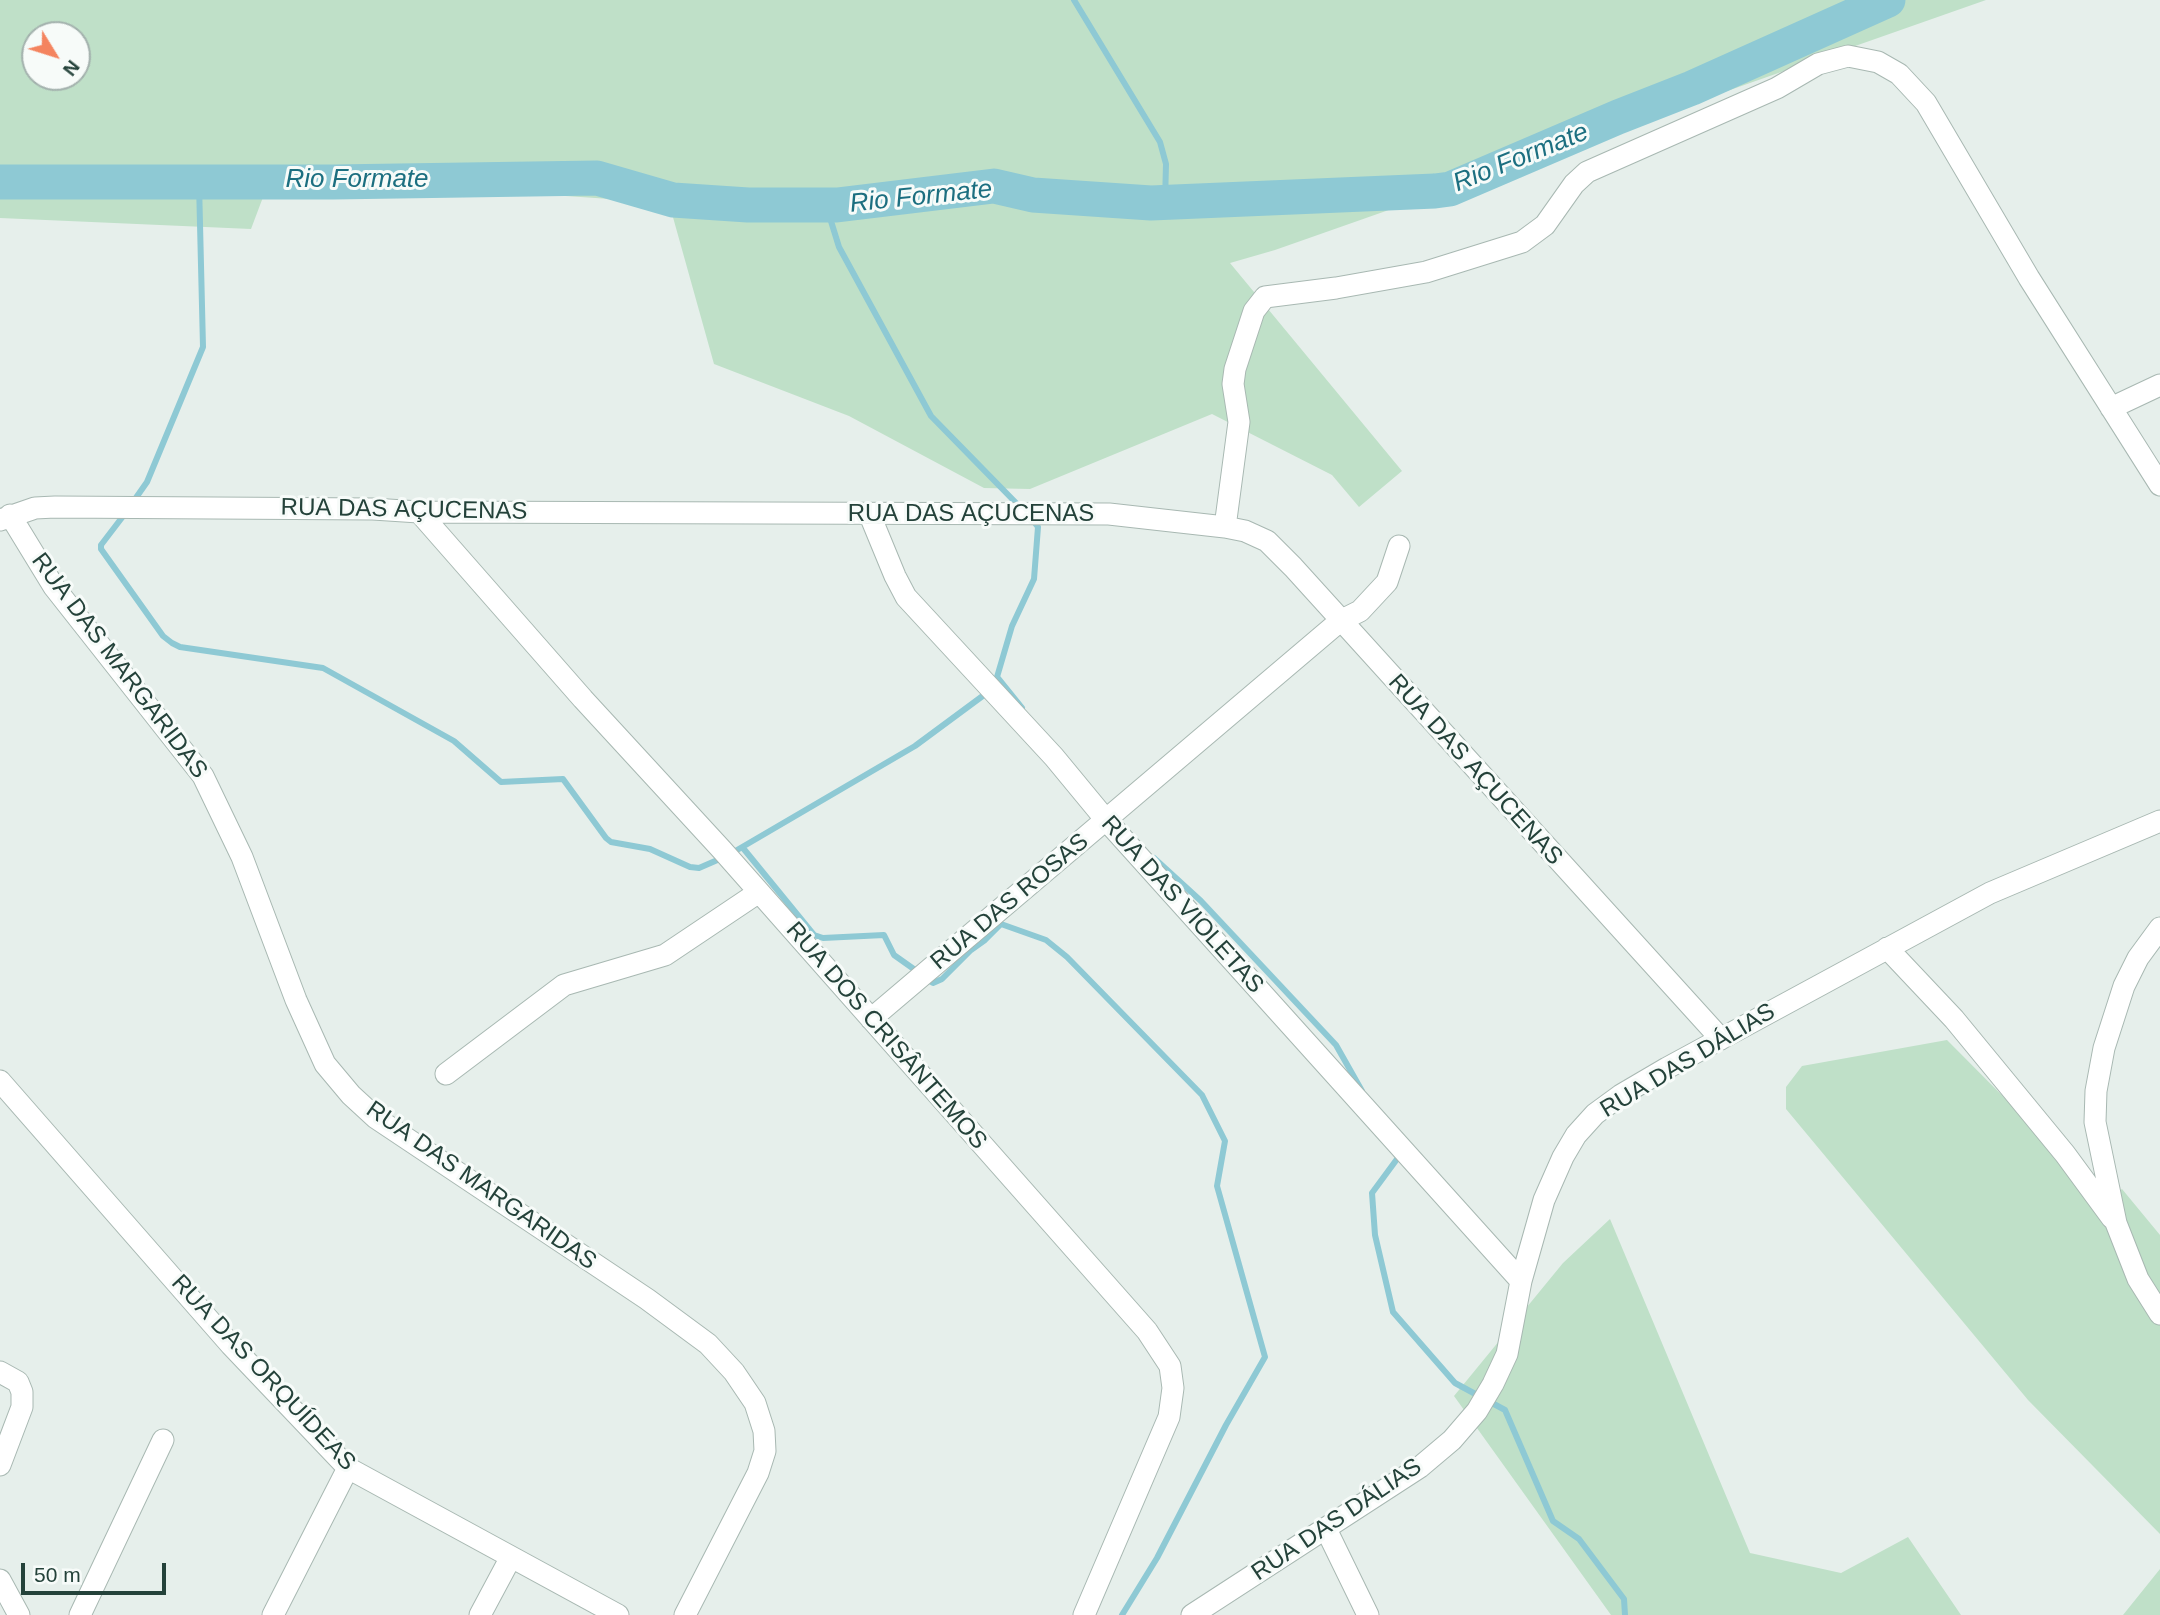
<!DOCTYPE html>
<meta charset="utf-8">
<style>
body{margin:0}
#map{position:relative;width:2160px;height:1615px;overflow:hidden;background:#e6efeb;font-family:Arial,sans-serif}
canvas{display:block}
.north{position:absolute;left:21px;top:21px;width:70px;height:70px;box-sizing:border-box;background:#f7fbf9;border:2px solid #a3b1ad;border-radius:50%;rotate:128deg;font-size:19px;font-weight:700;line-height:28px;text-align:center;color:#24423a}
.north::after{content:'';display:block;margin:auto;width:24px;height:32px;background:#f4845f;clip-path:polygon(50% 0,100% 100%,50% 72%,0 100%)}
.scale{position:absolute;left:21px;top:1563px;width:145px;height:32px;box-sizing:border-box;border:4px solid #24423a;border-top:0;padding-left:9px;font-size:21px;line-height:24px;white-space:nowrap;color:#24423a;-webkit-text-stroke:5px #f7fbf9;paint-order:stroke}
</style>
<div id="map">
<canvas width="2160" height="1615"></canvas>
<div class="north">N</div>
<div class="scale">50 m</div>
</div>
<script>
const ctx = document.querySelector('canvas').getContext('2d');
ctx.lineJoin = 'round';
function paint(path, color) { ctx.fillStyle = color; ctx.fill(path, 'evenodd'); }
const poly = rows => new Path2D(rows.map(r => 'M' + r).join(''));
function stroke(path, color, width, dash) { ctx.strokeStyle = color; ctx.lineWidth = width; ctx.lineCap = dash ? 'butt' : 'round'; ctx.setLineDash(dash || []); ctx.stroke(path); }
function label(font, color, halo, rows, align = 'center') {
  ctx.font = font + ' Arial,sans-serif'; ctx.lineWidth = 6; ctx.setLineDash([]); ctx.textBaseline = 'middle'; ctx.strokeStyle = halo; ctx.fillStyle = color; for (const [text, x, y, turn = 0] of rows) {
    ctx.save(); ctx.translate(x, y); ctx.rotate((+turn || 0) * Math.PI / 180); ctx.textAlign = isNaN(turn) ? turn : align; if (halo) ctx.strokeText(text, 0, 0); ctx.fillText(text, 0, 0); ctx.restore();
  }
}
paint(poly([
 [0,0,1986,0,1275,250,1230,263,1402,471,1359,507,1332,475,1212,414,1030,489,984,488,849,416,714,364,669,203,271,176,251,229,0,218],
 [35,35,77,35,77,77,35,77],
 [1947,1040,2107,1201,2122,1189,2160,1235,2160,1534,2028,1400,1786,1109,1786,1087,1802,1066],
 [1610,1219,1750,1553,1841,1573,1908,1537,1961,1615,1611,1615,1454,1396,1563,1263],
 [2160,1569,2160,1615,2123,1615]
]), '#bfe0c8');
stroke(poly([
 [1074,0,1160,142,1166,164,1165,202],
 [826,205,839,247,931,416,1021,508],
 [133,502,147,482,203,347,199,183],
 [127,511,101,545,101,549,163,636,172,643,180,647,323,668,454,741,501,782,563,779,606,838,611,842,650,849,690,867,699,868,722,858],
 [997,677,1022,708],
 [743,848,814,935,823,938,884,935,894,955,918,972],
 [732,853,915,746,984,695,997,677,1012,626,1034,579,1038,527,1031,518],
 [1154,858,1201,901,1336,1045,1362,1091],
 [926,979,933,983,942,979,971,950,985,940,1001,924,1046,940,1067,957,1202,1095,1225,1141,1217,1186,1265,1357,1226,1425,1157,1558,1122,1615],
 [1400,1155,1372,1193,1375,1235,1393,1312,1455,1383,1505,1410,1553,1521,1579,1539,1624,1599,1625,1615]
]), '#8ec9d4', 6);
stroke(poly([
 [0,182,333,182,597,178,673,200,748,205,837,205,994,186,1033,195,1151,203,1435,191,1450,189,1618,117,1692,88,1888,0]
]), '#8ec9d4', 35);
const minor = poly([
 [2111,408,2160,385],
 [419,512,583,699,722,850,1147,1331,1170,1366,1173,1388,1169,1417,1084,1615],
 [869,513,895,576,906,597,1054,757,1106,820,1521,1281],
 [10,515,54,587,203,776,242,857,296,1000,325,1064,351,1095,376,1118,647,1299,708,1344,734,1372,755,1403,764,1431,765,1451,758,1473,685,1615],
 [0,520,35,508,55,507,373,509,419,512,1109,514,1225,527,1245,531,1267,541,1293,567,1721,1039],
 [1225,527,1239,422,1233,384,1235,369,1254,311,1265,297,1336,288,1426,272,1522,242,1545,225,1574,184,1587,172,1777,88,1818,64,1848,56,1878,62,1899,74,1926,103,2029,278,2160,485],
 [2160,928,2138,958,2124,986,2104,1048,2096,1091,2095,1122,2116,1223,2138,1279,2160,1314],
 [1887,948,1954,1019,2065,1154,2112,1218],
 [871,1019,1340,621,1360,611,1387,582,1399,546],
 [446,1074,564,985,665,955,759,892],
 [0,1081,231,1345,348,1468,618,1615],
 [0,1372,18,1382,22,1392,22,1407,0,1465],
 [1326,1529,1368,1615],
 [0,1580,19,1615],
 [80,1615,163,1440],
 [273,1615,348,1468],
 [480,1615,511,1557],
 [1192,1615,1420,1467,1452,1440,1477,1411,1493,1384,1507,1354,1521,1281,1544,1200,1563,1157,1576,1135,1595,1114,1621,1095,1667,1068,1990,893,2160,821]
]);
stroke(minor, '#a8b8b2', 23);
stroke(minor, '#fff', 21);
label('24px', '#24423a', '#f7fbf9', [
 ["RUA DAS AÇUCENAS",404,510,1],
 ["RUA DAS AÇUCENAS",971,514],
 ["RUA DAS MARGARIDAS",119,666,53],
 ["RUA DAS AÇUCENAS",1475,770,48],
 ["RUA DAS ROSAS",1010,902,-40],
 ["RUA DAS VIOLETAS",1182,905,48],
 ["RUA DOS CRISÂNTEMOS",886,1036,49],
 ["RUA DAS DÁLIAS",1688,1061,-31],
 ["RUA DAS MARGARIDAS",481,1186,35],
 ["RUA DAS ORQUÍDEAS",263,1373,47],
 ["RUA DAS DÁLIAS",1337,1520,-34]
]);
label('italic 26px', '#1c6f80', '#f7fbf9', [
 ["Rio Formate",1521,158,-22],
 ["Rio Formate",357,180],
 ["Rio Formate",921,197,-6]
]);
</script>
